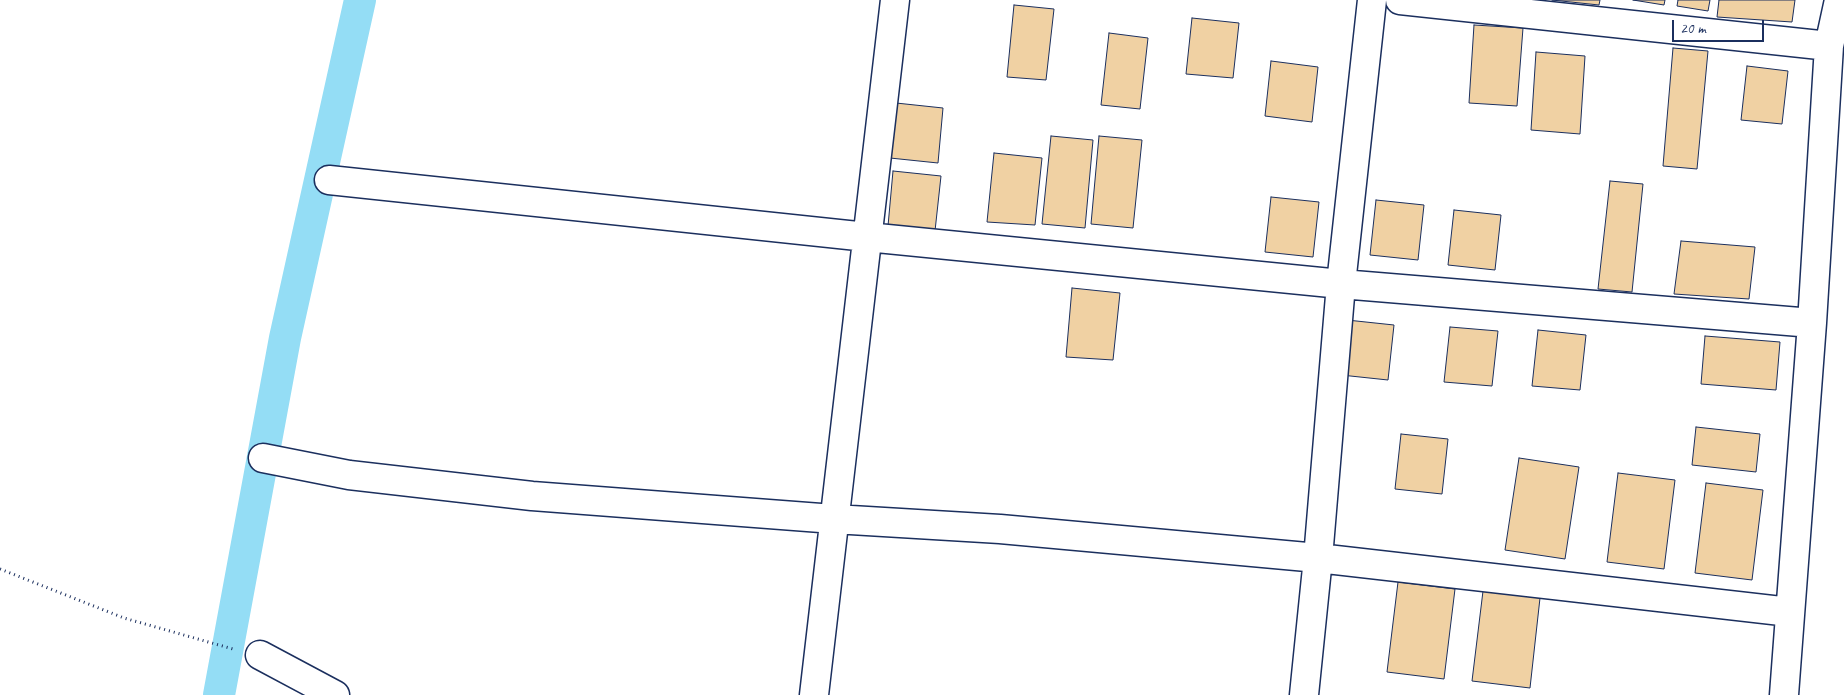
<!DOCTYPE html>
<style>
body{margin:0}
#map{position:relative;width:1844px;height:695px;overflow:hidden;background:#fff;font-family:Caveat,sans-serif}
canvas{display:block}
.scale{position:absolute;left:1672px;top:20px;width:92px;height:22px;box-sizing:border-box;border:2px solid #1b2f5e;border-top:0;padding-left:6px;font-size:15px;line-height:18px;white-space:nowrap;color:#1b2f5e;-webkit-text-stroke:4px #fff;paint-order:stroke}
</style>
<div id="map">
<canvas width="1844" height="695"></canvas>
<div class="scale">20 m</div>
</div>
<script>
const ctx = document.querySelector('canvas').getContext('2d');
ctx.lineJoin = 'round';
const poly = rows => new Path2D(rows.map(r => 'M' + r).join(''));
function stroke(path, color, width, dash) { ctx.strokeStyle = color; ctx.lineWidth = width; ctx.lineCap = dash ? 'butt' : 'round'; ctx.setLineDash(dash || []); ctx.stroke(path); }
function paint(path, color) { ctx.fillStyle = color; ctx.fill(path, 'evenodd'); }
stroke(poly([
 [219,695,285,338,360,0]
]), '#94ddf5', 32);
const building = poly([
 [1552,0,1600,0,1599,5,1552,0],
 [1633,0,1665,0,1664,5,1633,0],
 [1678,0,1710,0,1708,11,1677,6,1678,0],
 [1719,0,1795,0,1792,22,1717,17,1719,0],
 [1014,5,1054,9,1046,80,1007,77,1014,5],
 [1192,18,1239,23,1233,78,1186,74,1192,18],
 [1474,25,1523,28,1517,106,1469,103,1474,25],
 [1109,33,1148,38,1140,109,1101,105,1109,33],
 [1673,48,1708,51,1697,169,1663,166,1673,48],
 [1536,52,1585,56,1580,134,1531,130,1536,52],
 [1271,61,1318,67,1312,122,1265,116,1271,61],
 [1747,66,1788,71,1782,124,1741,120,1747,66],
 [896,103,943,108,938,163,890,158,896,103],
 [1051,136,1093,140,1085,228,1042,224,1051,136],
 [1099,136,1142,140,1133,228,1091,224,1099,136],
 [994,153,1042,158,1035,225,987,222,994,153],
 [893,171,941,176,935,231,888,226,893,171],
 [1610,181,1643,184,1632,292,1598,289,1610,181],
 [1271,197,1319,202,1313,257,1265,252,1271,197],
 [1376,200,1424,205,1418,260,1370,255,1376,200],
 [1454,210,1501,215,1495,270,1448,265,1454,210],
 [1681,241,1755,247,1749,299,1674,294,1681,241],
 [1072,288,1120,293,1113,360,1066,357,1072,288],
 [1347,320,1394,325,1388,380,1341,375,1347,320],
 [1450,327,1498,331,1492,386,1444,382,1450,327],
 [1538,330,1586,335,1580,390,1532,386,1538,330],
 [1705,336,1780,342,1776,390,1701,384,1705,336],
 [1696,427,1760,434,1756,472,1692,465,1696,427],
 [1401,434,1448,439,1442,494,1395,489,1401,434],
 [1519,458,1579,467,1565,559,1505,550,1519,458],
 [1618,473,1675,480,1664,569,1607,562,1618,473],
 [1706,483,1763,490,1752,580,1695,573,1706,483],
 [1398,582,1455,589,1444,679,1387,672,1398,582],
 [1483,591,1540,598,1530,688,1472,681,1483,591]
]);
paint(building, '#f0d1a3');
stroke(building, '#1b2f5e', 1);
const street = poly([
 [1400,0,1829,46],
 [329,180,867,237,1341,284,1812,323],
 [263,458,349,475,532,496,834,519,1000,529,1318,558,1790,612],
 [260,655,335,695],
 [814,695,895,0],
 [1304,695,1318,558,1341,284,1372,0],
 [1784,695,1812,323,1829,46,1839,0]
]);
stroke(street, '#1b2f5e', 31);
stroke(poly([
 [0,569,124,618,233,649]
]), '#1b2f5e', 3, [1, 4]);
stroke(street, '#fff', 28);
</script>
